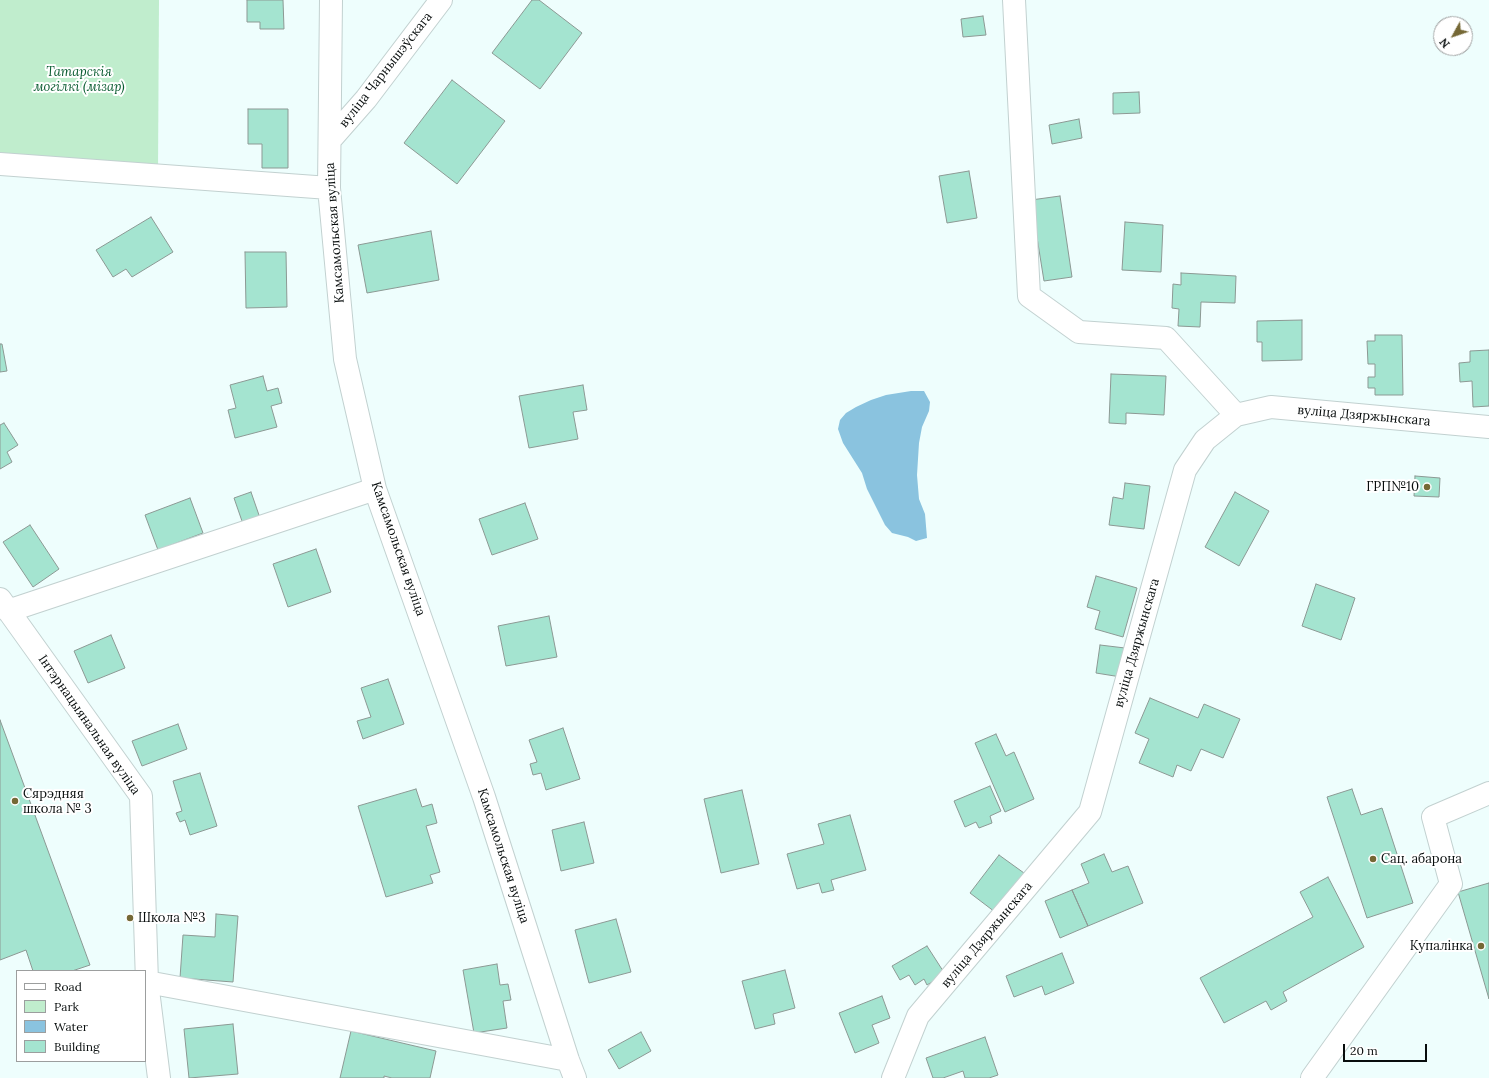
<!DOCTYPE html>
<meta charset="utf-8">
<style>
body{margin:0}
#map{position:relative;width:1489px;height:1078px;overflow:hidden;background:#eefefd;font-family:Lora,serif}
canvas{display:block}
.legend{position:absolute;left:16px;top:970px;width:130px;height:92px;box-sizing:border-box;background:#fff;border:1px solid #9c9e9e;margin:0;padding:5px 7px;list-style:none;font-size:12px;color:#080d0d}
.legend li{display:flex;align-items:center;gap:8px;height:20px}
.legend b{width:20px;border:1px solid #9c9e9e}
.north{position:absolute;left:1433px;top:16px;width:40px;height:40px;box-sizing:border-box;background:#fff;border:1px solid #9c9e9e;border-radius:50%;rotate:230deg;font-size:11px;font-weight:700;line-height:16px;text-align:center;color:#080d0d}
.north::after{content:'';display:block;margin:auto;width:14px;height:18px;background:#756835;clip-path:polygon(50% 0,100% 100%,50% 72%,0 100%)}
.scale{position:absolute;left:1343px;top:1044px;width:84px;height:18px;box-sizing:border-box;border:2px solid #080d0d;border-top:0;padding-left:5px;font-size:12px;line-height:14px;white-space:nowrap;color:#080d0d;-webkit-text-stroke:3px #fff;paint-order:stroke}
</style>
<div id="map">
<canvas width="1489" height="1078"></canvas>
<ul class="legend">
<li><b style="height:5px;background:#fff"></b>Road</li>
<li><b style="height:11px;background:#c0edcd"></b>Park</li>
<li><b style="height:11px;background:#8ac3df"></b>Water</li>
<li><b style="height:11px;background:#a4e4d0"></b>Building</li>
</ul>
<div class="north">N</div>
<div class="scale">20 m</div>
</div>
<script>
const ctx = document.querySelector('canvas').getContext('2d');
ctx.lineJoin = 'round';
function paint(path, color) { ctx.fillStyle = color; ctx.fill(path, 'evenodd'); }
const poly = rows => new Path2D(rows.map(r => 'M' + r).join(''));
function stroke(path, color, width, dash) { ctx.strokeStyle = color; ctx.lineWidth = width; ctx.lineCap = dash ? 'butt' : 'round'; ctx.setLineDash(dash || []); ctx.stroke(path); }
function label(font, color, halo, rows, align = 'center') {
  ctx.font = font + ' Lora,serif'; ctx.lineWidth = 4; ctx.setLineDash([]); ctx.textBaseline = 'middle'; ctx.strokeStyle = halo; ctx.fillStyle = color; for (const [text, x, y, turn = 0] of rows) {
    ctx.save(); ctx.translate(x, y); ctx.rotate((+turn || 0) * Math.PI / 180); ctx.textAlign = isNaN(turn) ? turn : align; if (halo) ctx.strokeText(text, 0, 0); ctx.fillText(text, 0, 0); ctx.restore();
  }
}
paint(poly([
 [0,0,159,0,158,170,0,159]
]), '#c0edcd');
paint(poly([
 [911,391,924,391,930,402,929,411,922,427,919,443,917,475,919,499,925,514,927,538,916,541,908,537,892,533,885,525,867,489,862,473,843,443,838,429,840,420,846,413,856,407,871,400,886,395]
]), '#8ac3df');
const building = poly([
 [247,0,283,0,284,29,260,29,260,22,247,22,247,0],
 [532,0,539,0,582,33,540,89,492,53,532,0],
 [983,16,986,35,963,37,961,19,983,16],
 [452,80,505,121,457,184,404,143,452,80],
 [1139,92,1140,113,1113,114,1113,93,1139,92],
 [248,109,288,109,288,168,262,168,262,144,248,144,248,109],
 [1079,119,1082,138,1052,144,1049,125,1079,119],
 [969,171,977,218,947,223,939,176,969,171],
 [1060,196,1072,277,1044,281,1031,200,1060,196],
 [151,217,173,252,132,277,126,269,113,277,96,250,151,217],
 [1125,222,1163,225,1161,272,1122,270,1125,222],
 [431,231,439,280,367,293,358,245,431,231],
 [245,252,286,252,287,307,246,308,245,252],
 [1181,273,1236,276,1235,303,1201,302,1200,327,1178,326,1179,309,1172,308,1173,284,1181,285,1181,273],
 [1302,320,1302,360,1262,361,1262,342,1257,342,1257,321,1302,320],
 [1375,335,1402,335,1403,395,1375,395,1375,388,1368,388,1368,377,1375,377,1375,364,1368,364,1367,341,1375,341,1375,335],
 [0,344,2,344,7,371,0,372,0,344],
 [1489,350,1489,406,1473,407,1472,381,1460,382,1459,363,1470,362,1470,351,1489,350],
 [1111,374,1166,376,1164,415,1126,413,1126,424,1109,423,1111,374],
 [263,376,267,391,278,388,282,403,271,406,277,427,235,438,228,410,236,408,230,385,263,376],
 [583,385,587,410,573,412,578,439,529,448,519,396,583,385],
 [4,423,18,445,7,452,12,462,0,469,0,425,4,423],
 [1415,476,1440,478,1439,497,1414,496,1415,476],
 [1125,483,1150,486,1144,529,1109,525,1113,497,1123,499,1125,483],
 [251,492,260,518,243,524,234,498,251,492],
 [1235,492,1269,511,1239,566,1205,547,1235,492],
 [190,498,203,533,158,550,145,515,190,498],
 [525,503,538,539,492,555,479,519,525,503],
 [30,525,59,569,33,587,3,542,30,525],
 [316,549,331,592,288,607,273,564,316,549],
 [1096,576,1137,588,1123,637,1095,629,1100,611,1087,607,1096,576],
 [1316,584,1355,598,1341,640,1302,626,1316,584],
 [549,616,557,657,506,666,498,626,549,616],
 [111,635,125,668,88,683,74,651,111,635],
 [1100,645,1125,648,1121,677,1096,673,1100,645],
 [388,679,404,724,363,739,357,721,371,717,361,688,388,679],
 [1150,698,1198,718,1204,704,1240,719,1223,758,1201,749,1191,771,1177,765,1173,777,1139,763,1149,739,1135,733,1150,698],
 [0,720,90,965,72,971,33,971,26,950,0,960,0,720],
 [178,724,187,749,142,766,132,741,178,724],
 [563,728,580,779,546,790,541,773,533,775,530,764,537,762,529,740,563,728],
 [996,734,1006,756,1014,752,1034,799,1005,812,975,743,996,734],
 [200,773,217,826,190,835,185,820,180,822,176,813,182,811,173,781,200,773],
 [990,786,1001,811,990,816,992,823,979,828,976,822,965,827,954,801,990,786],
 [416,789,422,807,432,804,437,823,426,826,440,872,430,875,433,883,386,897,358,806,416,789],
 [1352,789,1361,815,1382,808,1413,903,1367,918,1327,797,1352,789],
 [742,790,759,864,721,873,704,799,742,790],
 [850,815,866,870,831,880,834,890,822,893,819,883,797,889,787,854,824,844,818,824,850,815],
 [584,822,594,863,561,871,552,830,584,822],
 [1104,854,1112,872,1128,866,1143,903,1088,926,1072,890,1089,883,1081,864,1104,854],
 [999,855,1024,873,995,912,970,893,999,855],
 [1328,877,1364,947,1283,992,1287,1001,1271,1010,1266,1001,1224,1023,1200,978,1313,917,1300,892,1328,877],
 [1489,883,1489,999,1458,892,1489,883],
 [1072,890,1088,926,1060,938,1045,901,1072,890],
 [216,914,238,916,233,982,180,978,183,935,215,937,216,914],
 [616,919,631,972,589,983,575,930,616,919],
 [927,946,945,974,927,985,924,979,915,985,909,975,900,980,892,966,927,946],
 [1062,953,1074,983,1045,995,1042,986,1014,997,1006,976,1062,953],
 [497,964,500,985,508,984,511,1000,503,1001,507,1028,474,1033,463,970,497,964],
 [785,970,795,1008,773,1014,775,1024,755,1029,742,981,785,970],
 [882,996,890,1018,872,1025,879,1043,855,1053,839,1013,882,996],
 [233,1024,238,1074,189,1078,184,1029,233,1024],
 [351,1031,436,1051,430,1078,392,1078,384,1076,384,1078,340,1078,351,1031],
 [641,1032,651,1051,619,1069,608,1050,641,1032],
 [985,1037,998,1075,989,1078,965,1078,963,1071,943,1078,933,1078,926,1058,985,1037]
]);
paint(building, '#a4e4d0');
stroke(building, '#8c9994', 1);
const minor = poly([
 [331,0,329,188,345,359,375,489,484,797,568,1060,575,1078],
 [1014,0,1029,296,1079,332,1166,338,1236,415],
 [330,140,366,99,441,0],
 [0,164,329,188],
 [0,599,141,796,147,982,159,1078],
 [8,611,375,489],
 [147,982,568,1060],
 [893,1078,918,1016,1090,812,1185,470,1205,440,1236,415,1271,407,1489,427],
 [1312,1078,1451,884,1433,817,1489,793]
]);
stroke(minor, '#c2d1d0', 24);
stroke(minor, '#fff', 22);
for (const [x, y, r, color] of [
 [1427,487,4,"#756835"],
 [15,801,4,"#756835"],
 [1373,859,4,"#756835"],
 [130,918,4,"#756835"],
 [1481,946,4,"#756835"]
]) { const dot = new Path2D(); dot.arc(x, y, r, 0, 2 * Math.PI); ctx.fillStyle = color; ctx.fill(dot); stroke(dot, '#fff', 1.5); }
label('13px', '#080d0d', '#fff', [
 ["вуліца Чарнышэўскага",386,70,-52],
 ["Камсамольская вуліца",335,233,-94],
 ["вуліца Дзяржынскага",1364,416,5],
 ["Камсамольская вуліца",398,549,71],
 ["вуліца Дзяржынскага",1137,643,-74],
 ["Інтэрнацыянальная вуліца",89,725,55],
 ["Камсамольская вуліца",503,856,72],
 ["вуліца Дзяржынскага",987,935,-50]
]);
label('italic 13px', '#0a5c31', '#fff', [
 ["Татарскія",79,72],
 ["могілкі (мізар)",79,87]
]);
label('13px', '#080d0d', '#fff', [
 ["ГРП№10",1419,487,"right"],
 ["Сярэдняя",23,794],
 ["школа № 3",23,809],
 ["Сац. абарона",1381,859],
 ["Школа №3",138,918],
 ["Купалінка",1473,946,"right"]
], 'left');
</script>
